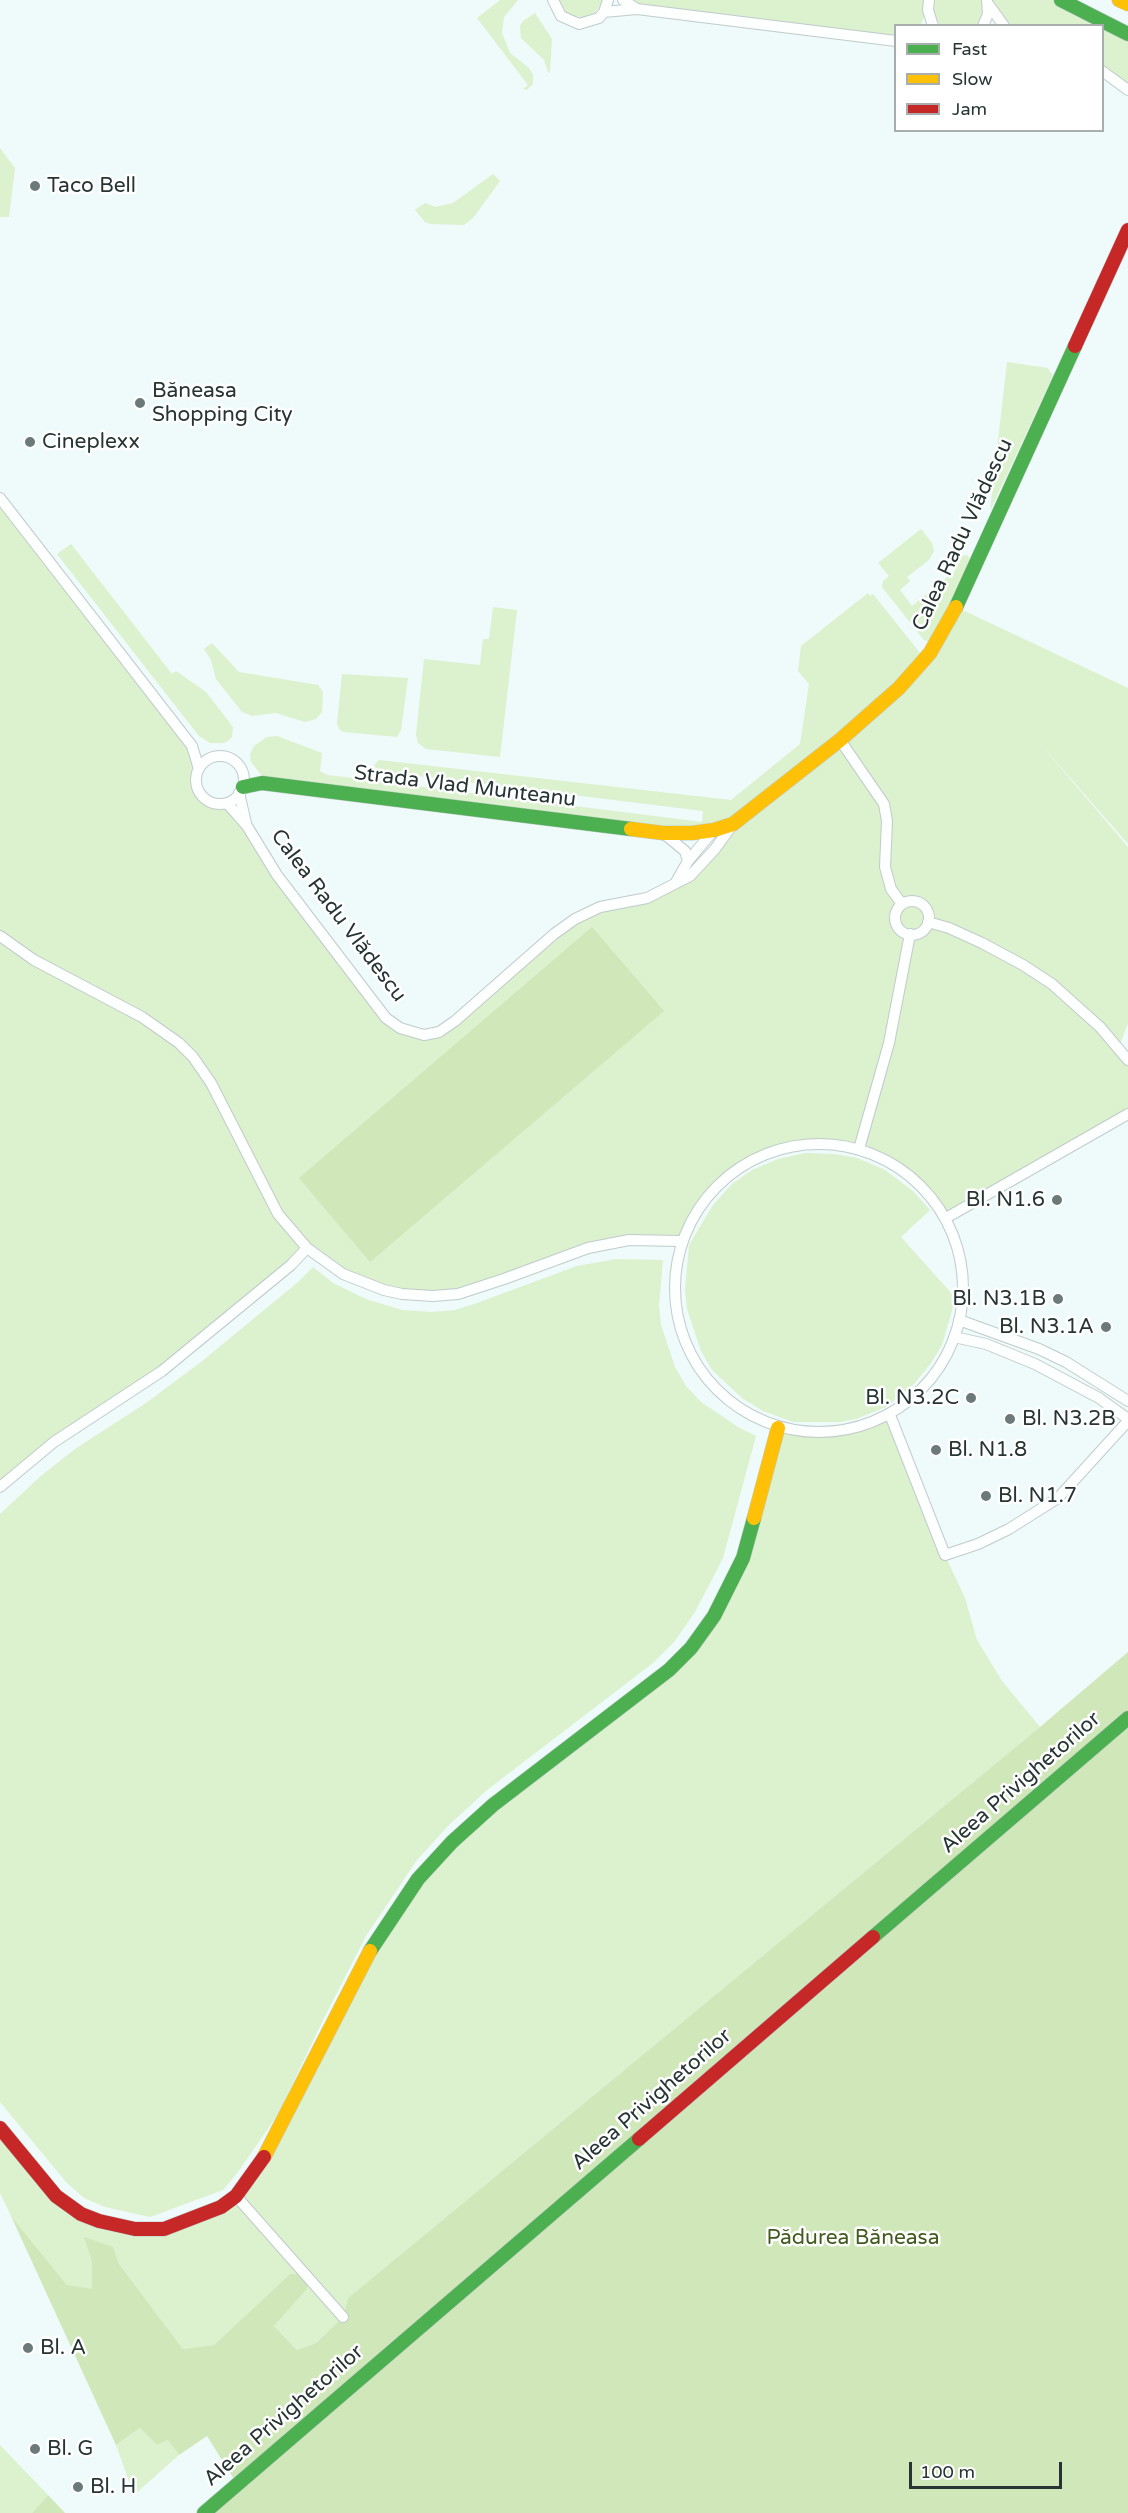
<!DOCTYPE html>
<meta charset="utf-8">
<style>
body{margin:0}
#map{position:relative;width:1128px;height:2513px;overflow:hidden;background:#effafa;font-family:"Varela Round",sans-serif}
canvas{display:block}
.legend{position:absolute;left:894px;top:24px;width:210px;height:108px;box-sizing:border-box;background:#fff;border:2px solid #a8aead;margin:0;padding:8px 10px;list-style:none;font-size:18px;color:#263433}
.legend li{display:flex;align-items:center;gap:12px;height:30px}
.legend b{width:30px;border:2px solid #a8aead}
.scale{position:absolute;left:909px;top:2462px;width:153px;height:27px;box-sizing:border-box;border:3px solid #263433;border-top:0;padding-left:8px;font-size:18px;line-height:21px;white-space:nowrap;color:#263433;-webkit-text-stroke:4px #fff;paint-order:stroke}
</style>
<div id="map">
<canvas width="1128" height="2513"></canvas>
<ul class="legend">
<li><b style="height:8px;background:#4caf50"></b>Fast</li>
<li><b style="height:8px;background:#ffc107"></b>Slow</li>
<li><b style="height:8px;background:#c62828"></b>Jam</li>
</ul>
<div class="scale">100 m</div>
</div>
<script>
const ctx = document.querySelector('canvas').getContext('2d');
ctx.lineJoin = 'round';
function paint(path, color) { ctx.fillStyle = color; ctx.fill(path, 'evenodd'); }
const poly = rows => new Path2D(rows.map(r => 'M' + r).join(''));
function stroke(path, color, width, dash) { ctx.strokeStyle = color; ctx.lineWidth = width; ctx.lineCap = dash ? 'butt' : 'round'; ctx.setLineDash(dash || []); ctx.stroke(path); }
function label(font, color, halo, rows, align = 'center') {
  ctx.font = font + ' "Varela Round",sans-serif'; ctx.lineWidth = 5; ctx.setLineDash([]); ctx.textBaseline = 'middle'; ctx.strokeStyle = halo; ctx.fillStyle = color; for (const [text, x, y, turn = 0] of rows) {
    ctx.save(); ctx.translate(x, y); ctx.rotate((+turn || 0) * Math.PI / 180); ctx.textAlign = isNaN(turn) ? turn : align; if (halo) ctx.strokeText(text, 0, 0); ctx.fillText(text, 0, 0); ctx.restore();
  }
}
paint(poly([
 [500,0,518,0,504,17,502,33,510,53,529,68,533,75,533,84,527,90,523,89,528,85,477,18],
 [559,0,603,0,595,13,584,18,567,14],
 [623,0,929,0,928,10,920,25,896,26,895,39,637,9],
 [935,0,982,0,983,11,981,19,977,25,940,26,933,9],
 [987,0,1061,0,1128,34,1128,90,1103,71,1102,26,1004,25],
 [535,13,552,39,550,73,548,72,544,60,521,38,520,26,523,21],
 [0,148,15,168,9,217,0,217],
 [493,174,500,181,473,218,464,225,431,224,425,222,415,210,425,203,435,207,453,203],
 [1007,362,1048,368,1053,376,990,511],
 [0,498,204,762,199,769,196,779,197,788,202,796,209,801,220,804,234,799,263,854,400,1028,439,1032,575,919,647,898,690,876,733,824,899,688,956,607,1128,688,1128,844,1031,733,1128,847,1128,1023,1119,1047,1128,1060,1128,1114,946,1218,919,1184,889,1162,859,1149,843,1145,805,1144,775,1149,747,1161,725,1177,705,1199,680,1241,629,1240,458,1294,384,1290,307,1248,162,1371,0,1487],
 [921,529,932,543,934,551,929,560,907,577,910,581,900,590,912,606,955,571,962,556,967,555,972,562,931,643,924,640,882,587,883,581,889,576,878,563],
 [71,544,172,674,176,671,206,692,233,727,232,737,229,740,224,743,210,743,199,736,57,554],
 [868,593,870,596,873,594,920,653,891,688,734,819,680,828,263,777,251,762,250,754,254,746,267,737,277,736,322,753,320,771,328,775,702,822,703,811,378,771,374,765,379,760,731,800,800,744,809,684,798,671,801,646],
 [493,607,517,610,500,757,426,749,418,743,416,735,424,659,480,665,483,639,489,639],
 [212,643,239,672,318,685,323,692,322,712,316,719,305,722,276,713,252,716,242,712,216,679,211,660,204,649],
 [342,674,408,678,401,730,397,737,344,732,340,730,337,724],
 [806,1153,834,1154,857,1158,885,1170,913,1191,930,1210,901,1237,953,1295,953,1307,942,1345,931,1363,914,1384,886,1407,856,1419,840,1422,793,1422,763,1411,742,1398,712,1370,701,1351,687,1309,685,1290,689,1245,713,1205,732,1184,752,1170,778,1159],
 [616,1259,663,1260,659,1305,661,1325,675,1367,686,1386,701,1402,738,1427,756,1436,723,1558,695,1612,674,1642,653,1663,487,1790,449,1825,417,1860,366,1936,324,2018,278,2114,238,2172,223,2190,150,2217,105,2207,84,2198,66,2182,0,2102,0,1514,42,1475,75,1449,146,1403,201,1362,298,1282,313,1267,333,1283,366,1299,402,1310,432,1312,455,1310,477,1303,577,1266],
 [890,1415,945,1555,965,1598,977,1640,1002,1681,1040,1727,348,2298,343,2317,316,2343,297,2350,274,2326,307,2289,290,2274,214,2345,183,2349,119,2264,113,2247,92,2261,92,2290,67,2285,11,2216,0,2193,0,2128,81,2214,164,2229,236,2196,364,1960,452,1842,669,1670,732,1584,778,1428,804,1433,841,1431,857,1428],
 [140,2428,157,2445,168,2440,179,2455,134,2495,116,2445],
 [0,2445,48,2495,32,2513,0,2513]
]), '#dcf1cd');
paint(poly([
 [592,927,664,1011,370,1262,299,1178],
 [1128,1652,1128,2513,204,2513,237,2484,207,2436,179,2455,168,2440,157,2445,140,2428,116,2445,11,2216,67,2285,92,2289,92,2261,84,2237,113,2247,119,2264,183,2349,214,2345,290,2274,297,2274,307,2285,307,2289,274,2326,297,2350,316,2343,343,2317,348,2298,1040,1727],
 [48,2495,65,2513,32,2513]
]), '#cfe7b9');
const street = poly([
 [553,0,561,16,579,24,599,18,604,12,608,0],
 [623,0,637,9],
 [929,0,928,10,933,26],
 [989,5,1004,26],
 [604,12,637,9,896,41],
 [983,26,988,14,987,0],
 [1102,71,1128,90],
 [0,498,192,746,199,769],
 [840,740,884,804,887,821,885,867,891,889,902,904],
 '196 780a24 24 0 1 1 48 0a24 24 0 1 1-48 0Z',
 [239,793,246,823],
 [227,803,247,826,277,875,386,1018,400,1028,424,1035,439,1032,455,1021,554,934,575,919,600,907,647,898,690,876,715,849,733,824],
 [663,833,685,851,688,861],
 [676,882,688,861,714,830],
 '895 918a17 17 0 1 1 34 0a17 17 0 1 1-34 0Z',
 [928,922,949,928,982,943,1023,965,1052,984,1100,1027,1128,1060],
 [0,936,34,960,142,1017,179,1043,193,1057,211,1083,278,1214,307,1248,343,1274,384,1290,402,1294,433,1296,458,1294,504,1279,588,1248,629,1240,680,1241],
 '675 1288a144 144 0 1 1 288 0a144 144 0 1 1-288 0Z',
 [859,1149,889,1043,910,934],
 [946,1218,1128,1114],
 [959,1320,1039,1349,1066,1362,1128,1401],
 [954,1337,986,1344,1035,1364,1099,1398,1128,1419],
 [890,1415,945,1555,978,1544,1009,1529,1058,1498,1128,1421],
 [0,1487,54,1442,162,1371,291,1265,307,1248],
 [236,2196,343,2317]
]);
const fast = poly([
 [1061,0,1128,34],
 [956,607,1075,346],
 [243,787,262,783,631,829],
 [873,1937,1128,1718],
 [370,1951,418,1879,452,1842,493,1805,669,1670,691,1648,714,1616,743,1558,754,1518],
 [204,2513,639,2139]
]);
const slow = poly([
 [1119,0,1128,4],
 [631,829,663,833,692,833,714,830,733,824,840,740,899,688,930,653,956,607],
 [754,1518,778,1428],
 [264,2157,370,1951]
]);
const jam = poly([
 [1075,346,1128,230],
 [0,2128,56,2196,81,2214,99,2221,135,2229,164,2229,221,2207,236,2196,264,2157],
 [639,2139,873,1937]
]);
stroke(street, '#c0cbcb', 12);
stroke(fast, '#c0cbcb', 15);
stroke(slow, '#c0cbcb', 15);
stroke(jam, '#c0cbcb', 15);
stroke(street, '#fdfefe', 10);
stroke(fast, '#4caf50', 14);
stroke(slow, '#ffc107', 14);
stroke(jam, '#c62828', 14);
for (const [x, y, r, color] of [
 [35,186,6,"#6c7979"],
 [140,403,6,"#6c7979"],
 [30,442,6,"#6c7979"],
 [1057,1200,6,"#6c7979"],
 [1058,1299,6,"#6c7979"],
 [1106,1327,6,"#6c7979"],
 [971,1398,6,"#6c7979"],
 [1010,1419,6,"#6c7979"],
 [936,1450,6,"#6c7979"],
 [986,1496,6,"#6c7979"],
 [28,2348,6,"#6c7979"],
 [35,2449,6,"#6c7979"],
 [78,2487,6,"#6c7979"]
]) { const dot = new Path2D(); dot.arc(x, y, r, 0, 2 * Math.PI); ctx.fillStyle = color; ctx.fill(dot); stroke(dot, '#fff', 2); }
label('21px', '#263433', '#fff', [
 ["Taco Bell",47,186],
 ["Băneasa",152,391],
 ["Shopping City",152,415],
 ["Cineplexx",42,442],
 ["Bl. N1.6",1045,1200,"right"],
 ["Bl. N3.1B",1046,1299,"right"],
 ["Bl. N3.1A",1094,1327,"right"],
 ["Bl. N3.2C",959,1398,"right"],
 ["Bl. N3.2B",1022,1419],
 ["Bl. N1.8",948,1450],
 ["Bl. N1.7",998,1496],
 ["Bl. A",40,2348],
 ["Bl. G",47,2449],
 ["Bl. H",90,2487]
], 'left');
label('21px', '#263433', '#fff', [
 ["Calea Radu Vlădescu",963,535,-65],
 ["Strada Vlad Munteanu",465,787,7],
 ["Calea Radu Vlădescu",338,916,53],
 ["Aleea Privighetorilor",1021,1783,-41],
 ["Aleea Privighetorilor",652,2100,-41],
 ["Aleea Privighetorilor",284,2416,-41]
]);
label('21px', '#435a1f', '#fff', [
 ["Pădurea Băneasa",853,2238]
]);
</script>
